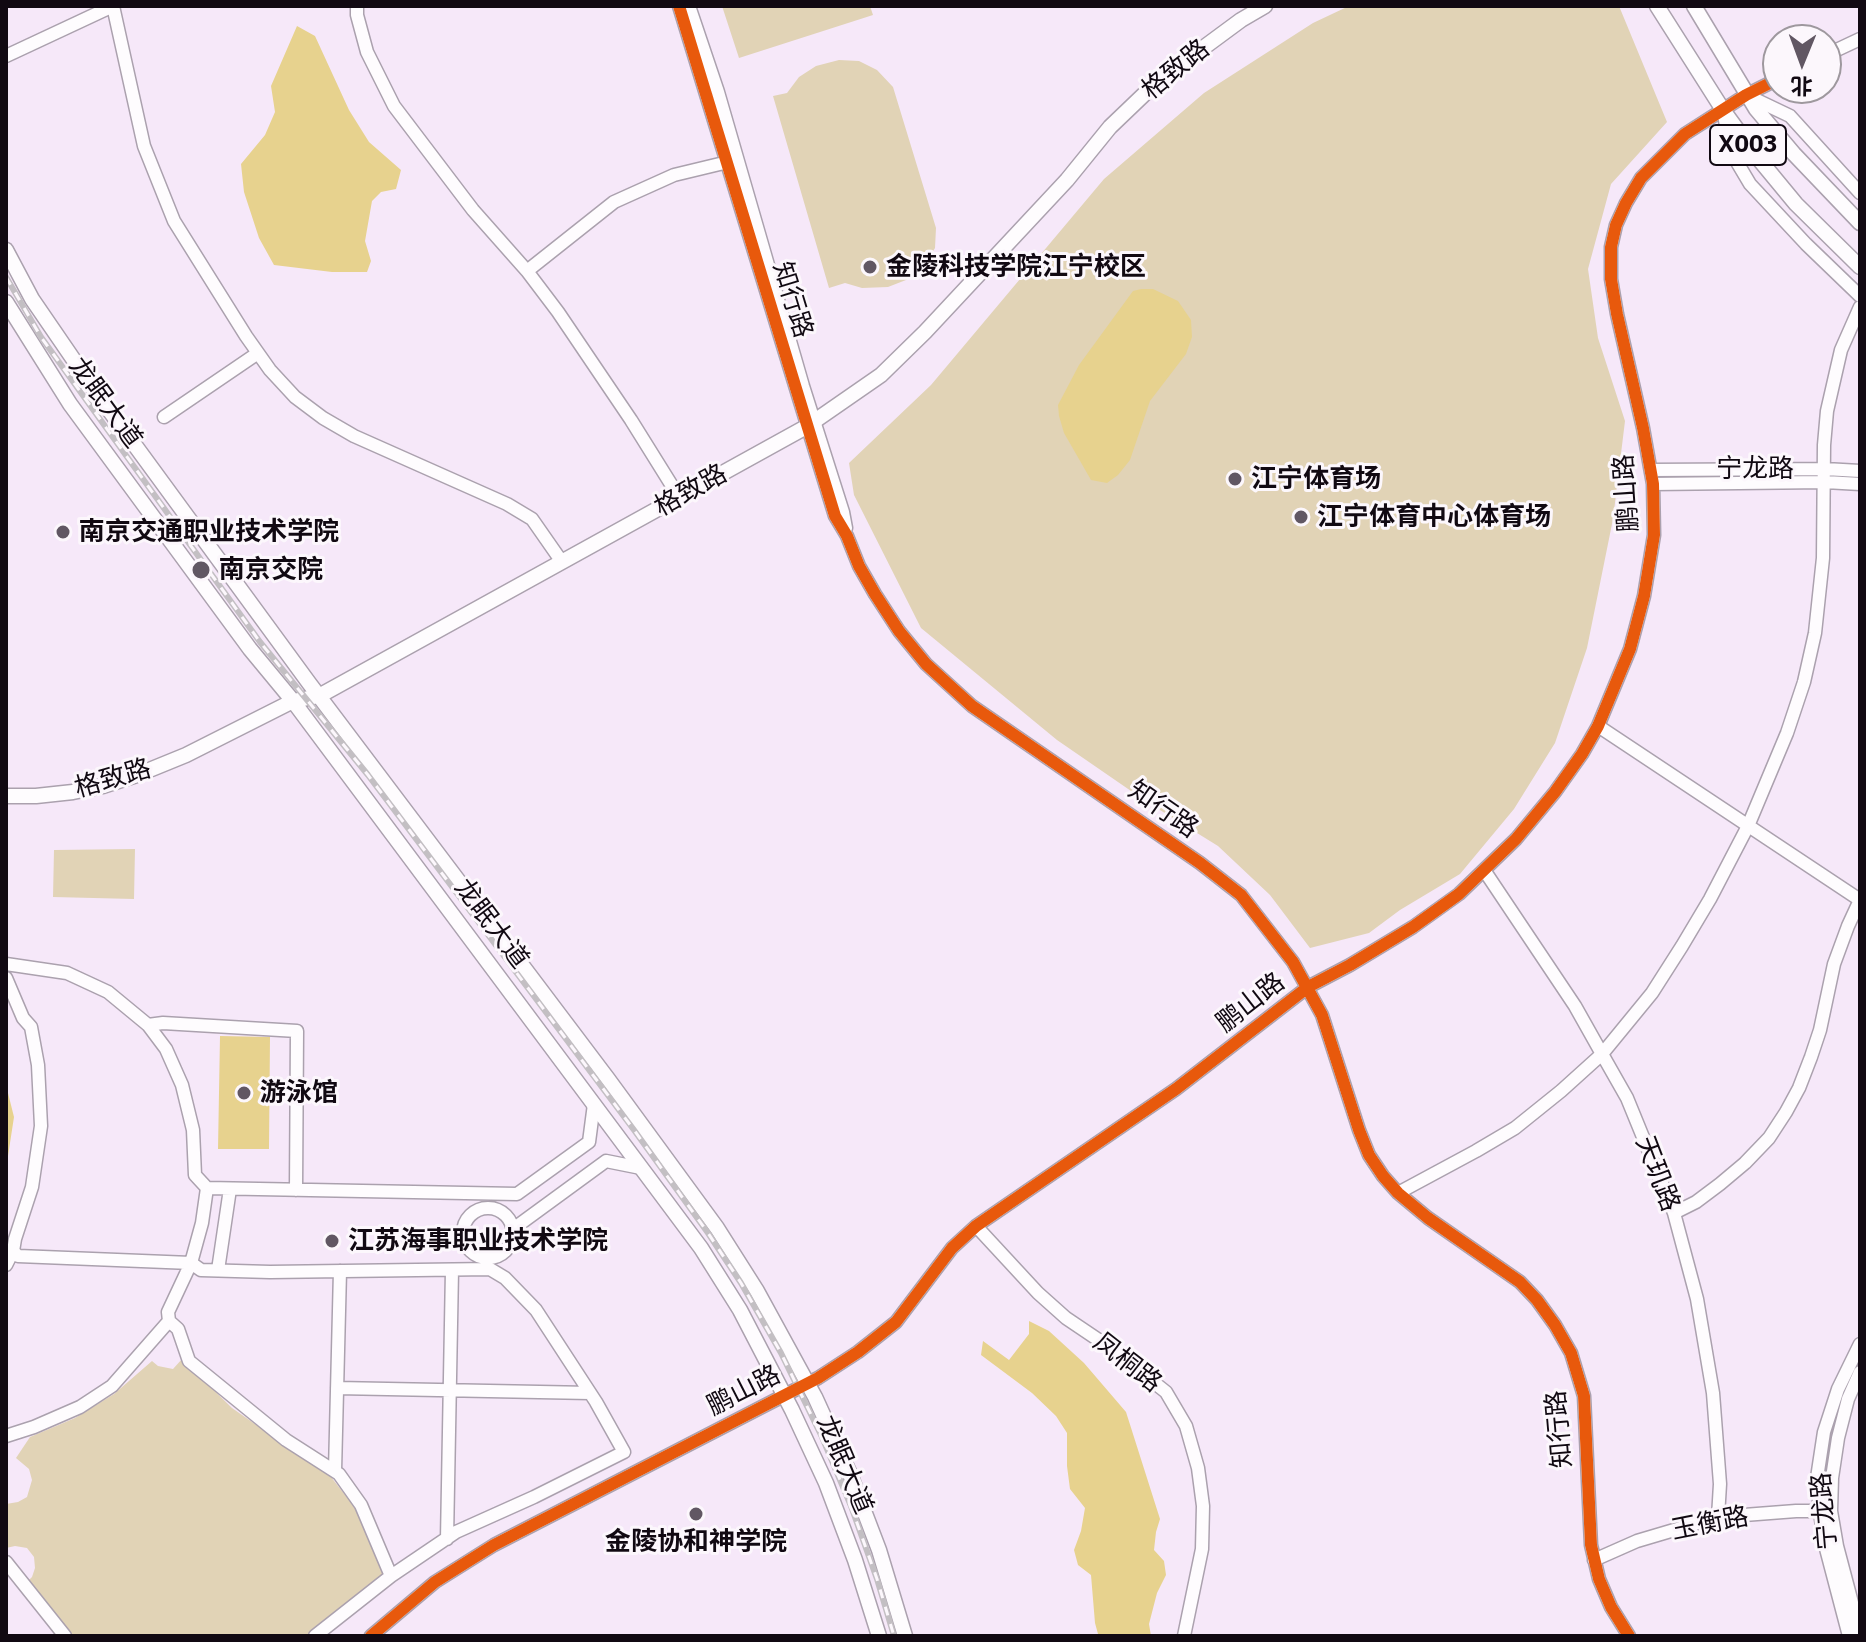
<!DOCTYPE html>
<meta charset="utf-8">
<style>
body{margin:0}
#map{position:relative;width:1866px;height:1642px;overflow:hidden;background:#f6e8f9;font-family:"IBM Plex Sans","Noto Sans SC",sans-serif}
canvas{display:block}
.frame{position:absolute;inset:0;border:8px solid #110912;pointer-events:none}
.north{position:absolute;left:1762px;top:24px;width:80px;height:80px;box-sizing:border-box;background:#fcf7fc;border:2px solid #9e989e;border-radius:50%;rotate:181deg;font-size:22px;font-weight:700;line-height:32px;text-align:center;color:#110912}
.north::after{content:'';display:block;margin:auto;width:28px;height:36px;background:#615763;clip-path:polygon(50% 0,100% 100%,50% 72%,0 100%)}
</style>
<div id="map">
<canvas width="1866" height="1642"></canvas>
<div class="frame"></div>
<div class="north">北</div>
</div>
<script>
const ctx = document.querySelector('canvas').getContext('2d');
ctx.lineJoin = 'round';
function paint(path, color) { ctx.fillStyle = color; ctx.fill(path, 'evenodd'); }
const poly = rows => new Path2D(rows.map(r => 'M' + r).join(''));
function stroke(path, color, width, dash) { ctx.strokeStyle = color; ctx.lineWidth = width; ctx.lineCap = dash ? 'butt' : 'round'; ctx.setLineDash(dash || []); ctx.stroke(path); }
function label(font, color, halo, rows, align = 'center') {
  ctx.font = font + ' "IBM Plex Sans","Noto Sans SC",sans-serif'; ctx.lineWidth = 6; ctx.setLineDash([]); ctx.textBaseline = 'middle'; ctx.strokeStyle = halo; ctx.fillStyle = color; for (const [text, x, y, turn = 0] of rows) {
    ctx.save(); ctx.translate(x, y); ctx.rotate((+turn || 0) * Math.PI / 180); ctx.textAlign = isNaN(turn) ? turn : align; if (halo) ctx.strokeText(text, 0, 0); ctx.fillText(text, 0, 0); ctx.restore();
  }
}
paint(poly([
 [722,6,870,6,873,15,739,58],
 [1349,6,1619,6,1667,122,1611,184,1588,269,1598,338,1625,421,1613,519,1587,648,1555,743,1514,809,1460,874,1400,910,1369,933,1310,948,1270,895,1218,846,1147,802,1057,740,921,628,854,495,849,463,931,385,1104,179,1204,93,1313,23],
 [839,60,859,61,877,70,893,87,936,228,935,248,923,268,906,280,888,287,862,288,845,283,829,288,773,96,787,93,799,77,816,66],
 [135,849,134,899,53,897,54,850],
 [182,1359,232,1408,331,1477,357,1510,383,1574,310,1636,72,1636,28,1581,32,1577,35,1568,34,1557,27,1548,15,1546,6,1548,6,1504,18,1502,27,1497,32,1480,29,1469,16,1458,30,1437,75,1418,114,1394,152,1361,158,1366,173,1369]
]), '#e1d3b6');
paint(poly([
 [297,26,315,36,349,110,369,142,401,170,396,189,381,192,372,201,365,241,371,261,367,272,332,272,274,265,259,238,244,192,241,164,265,135,275,112,271,86],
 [1141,289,1153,289,1178,301,1191,320,1192,337,1186,354,1150,401,1130,460,1118,475,1107,483,1091,480,1064,433,1059,416,1058,405,1079,365,1133,291],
 [220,1036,270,1037,269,1149,218,1149],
 [6,1085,14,1117,6,1169],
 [1029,1321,1049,1331,1084,1363,1126,1412,1160,1519,1156,1532,1154,1550,1164,1561,1166,1575,1157,1593,1149,1624,1151,1636,1100,1636,1098,1634,1095,1623,1091,1575,1078,1565,1074,1550,1081,1531,1085,1508,1070,1489,1067,1466,1067,1433,1056,1416,1032,1393,981,1355,983,1341,1009,1360,1029,1334]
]), '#e7d28e');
const minor = poly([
 [113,6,144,146,174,221,246,336,270,370,295,397,323,418,354,436,507,504,532,519,562,562],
 [357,6,357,15,367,52,394,106,473,210,527,271,558,312,631,420,679,497],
 [679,6,835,516,847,536,859,566,875,594,899,631,926,664,972,706,1200,863,1241,895,1293,962,1322,1015,1359,1130,1369,1155,1383,1176,1398,1193,1428,1218,1520,1282,1537,1300,1555,1325,1571,1353,1584,1396,1591,1545,1599,1579,1611,1607,1629,1636],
 [689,6,718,92,803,386,843,512,846,528],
 [1826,55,1860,39],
 [6,56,113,6],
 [1746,95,1790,116,1860,193],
 [1723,110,1731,152,1750,184,1806,244,1860,296],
 [527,271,614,202,674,175,728,162],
 [164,417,258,353],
 [1651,470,1825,469,1860,471],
 [1653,484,1825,482,1860,484],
 [1598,726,1860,900],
 [1484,870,1575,1006,1602,1054,1627,1098,1674,1213,1697,1299,1713,1393,1720,1484,1718,1517],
 [6,964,67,973,108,992,148,1025,166,1049,182,1085,193,1130,195,1175,207,1188,202,1223,191,1263,18,1256,13,1251],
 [6,978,23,1018,31,1027,38,1065,41,1126,32,1187,15,1239,13,1251,6,1265],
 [148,1025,163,1023,297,1031,296,1190],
 [207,1188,517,1194,589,1142,594,1104],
 [1398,1193,1476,1151,1515,1128,1561,1091,1602,1054,1652,993,1682,946,1710,899,1748,826,1787,733,1804,682,1815,633,1823,558,1824,445,1827,411,1841,350,1860,307],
 '463 1233a25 25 0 1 1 50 0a25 25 0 1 1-50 0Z',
 [1674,1213,1696,1202,1720,1184,1745,1163,1769,1138,1786,1112,1799,1088,1811,1057,1820,1030,1834,964,1848,926,1860,900],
 [976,1226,1038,1293,1066,1318,1112,1349,1166,1392,1186,1426,1198,1468,1203,1506,1202,1549,1184,1636],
 [513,1229,606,1161,641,1168],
 [218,1270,230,1189],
 [169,1321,178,1329,189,1361,286,1440,339,1474,361,1505,391,1576],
 [1860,1372,1848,1399,1838,1438,1832,1478,1831,1511,1837,1546,1860,1633],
 [337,1388,590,1393],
 [6,1436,34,1427,80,1407,112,1386,169,1321,168,1312,191,1263,201,1270,270,1272,490,1269,505,1278,536,1310,596,1402,624,1452,534,1497,456,1532,391,1576,315,1636],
 [335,1471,340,1271],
 [447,1539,452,1270],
 [1594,1560,1637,1541,1718,1517,1796,1511,1827,1511],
 [6,1562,65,1636],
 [371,1636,435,1582,494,1545,818,1378,858,1352,896,1322,952,1248,976,1226,1176,1089,1308,987,1350,965,1413,927,1459,894,1516,839,1555,792,1582,754,1598,726,1630,649,1644,596,1654,535,1653,484,1643,428,1617,314,1611,279,1611,247,1616,225,1626,203,1641,178,1685,134,1746,95,1778,79],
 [1849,1636,1824,1541,1820,1512,1817,1478,1824,1432,1838,1389,1860,1344]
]);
const major = poly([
 [1657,6,1723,110,1758,158,1796,204,1860,267],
 [1694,6,1756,109,1794,154,1860,223],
 [6,250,32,299,93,388,309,683,608,1079,717,1228,757,1291,815,1397,850,1474,879,1550,905,1636],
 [6,302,70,404,250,649,293,701,701,1248,740,1310,792,1410,826,1483,855,1560,879,1636],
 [6,796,36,796,73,792,103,786,137,775,186,755,293,701,319,696,806,427,881,375,925,332,1067,180,1110,127,1157,82,1241,20,1265,6]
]);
stroke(minor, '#aba1ae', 15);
stroke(major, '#aba1ae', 17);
stroke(minor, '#fefcfe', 12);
stroke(major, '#fefcfe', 14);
const rail = poly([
 [6,277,41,337,260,642,368,775,504,956,634,1130,708,1233,741,1283,781,1353,822,1437,851,1506,877,1579,894,1636]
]);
stroke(rail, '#c3bfc3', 6);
stroke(rail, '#fcf7fc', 3, [9]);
stroke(poly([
 [679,6,835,516,847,536,859,566,875,594,899,631,926,664,972,706,1200,863,1241,895,1293,962,1322,1015,1359,1130,1369,1155,1383,1176,1398,1193,1428,1218,1520,1282,1537,1300,1555,1325,1571,1353,1584,1396,1591,1545,1599,1579,1611,1607,1629,1636],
 [371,1636,435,1582,494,1545,818,1378,858,1352,896,1322,952,1248,976,1226,1176,1089,1308,987,1350,965,1413,927,1459,894,1516,839,1555,792,1582,754,1598,726,1630,649,1644,596,1654,535,1653,484,1643,428,1617,314,1611,279,1611,247,1616,225,1626,203,1641,178,1685,134,1746,95,1778,79]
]), '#e8590c', 12);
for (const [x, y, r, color] of [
 [870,267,8,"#615763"],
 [1235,479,8,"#615763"],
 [1301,517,8,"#615763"],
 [63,532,8,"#615763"],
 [201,570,10,"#615763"],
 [244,1093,8,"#615763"],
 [332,1241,8,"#615763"],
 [696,1514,8,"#615763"]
]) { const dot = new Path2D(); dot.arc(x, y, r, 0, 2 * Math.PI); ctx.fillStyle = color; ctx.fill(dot); stroke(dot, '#fcf7fc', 3); }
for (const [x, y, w] of [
 [1748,145,76]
]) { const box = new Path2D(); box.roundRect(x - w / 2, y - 20, w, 40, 6); ctx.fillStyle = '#fcf7fc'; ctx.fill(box); stroke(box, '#110912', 2); }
label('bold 24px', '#110912', null, [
 ["X003",1748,145]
]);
label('26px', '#110912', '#fcf7fc', [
 ["格致路",1176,70,-39],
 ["知行路",792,300,73],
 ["龙眠大道",105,403,54],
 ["宁龙路",1755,469],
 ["格致路",691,491,-29],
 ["鹏山路",1627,493,-94],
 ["格致路",113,779,-16],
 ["知行路",1163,810,35],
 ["龙眠大道",491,924,53],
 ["鹏山路",1251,1003,-38],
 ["天玑路",1657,1174,69],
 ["凤桐路",1127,1363,38],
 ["鹏山路",744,1391,-27],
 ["知行路",1560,1429,-95],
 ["龙眠大道",844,1465,67],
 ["宁龙路",1825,1511,-95],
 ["玉衡路",1710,1524,-11]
]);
label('bold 26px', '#110912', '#fcf7fc', [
 ["金陵科技学院江宁校区",886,267],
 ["江宁体育场",1251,479],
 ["江宁体育中心体育场",1317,517],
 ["南京交通职业技术学院",79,532],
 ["南京交院",219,570],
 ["游泳馆",260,1093],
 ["江苏海事职业技术学院",348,1241],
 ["金陵协和神学院",696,1542,"center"]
], 'left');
</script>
